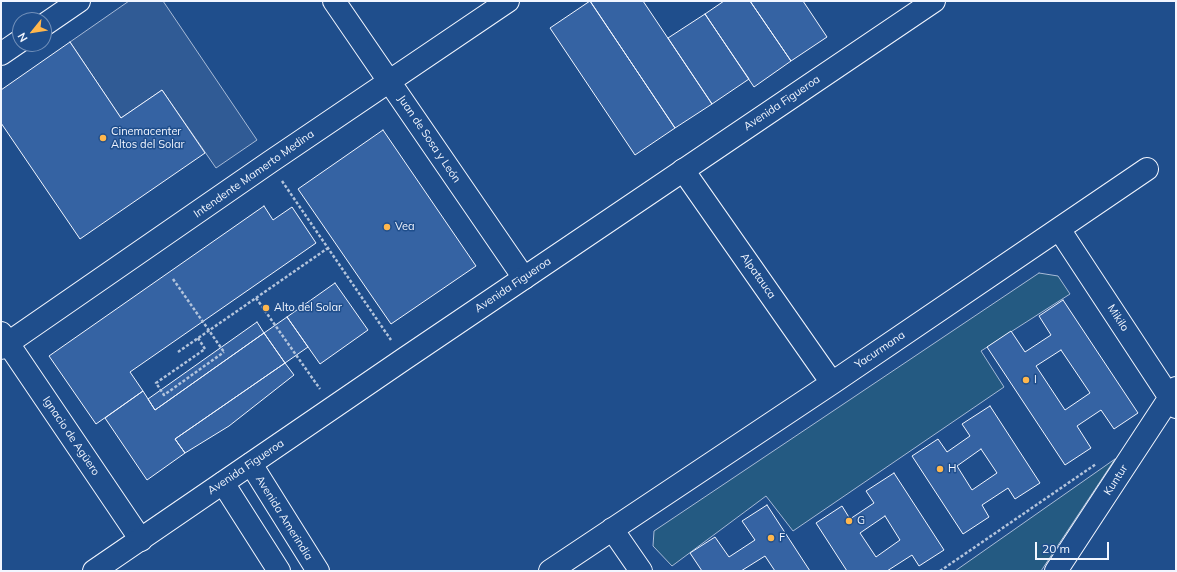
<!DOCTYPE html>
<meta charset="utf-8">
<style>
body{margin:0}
#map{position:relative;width:1177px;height:572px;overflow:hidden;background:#1f4e8c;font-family:Mulish,sans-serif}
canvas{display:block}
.frame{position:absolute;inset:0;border:2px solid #f2f6ff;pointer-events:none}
.north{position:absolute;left:12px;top:12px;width:40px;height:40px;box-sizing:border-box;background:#1f4e8c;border:1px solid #7391ba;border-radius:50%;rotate:240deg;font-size:11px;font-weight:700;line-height:16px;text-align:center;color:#f2f6ff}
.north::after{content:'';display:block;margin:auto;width:14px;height:18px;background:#ffb74d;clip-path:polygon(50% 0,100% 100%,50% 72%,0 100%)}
.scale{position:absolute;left:1035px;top:542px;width:74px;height:18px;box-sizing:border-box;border:2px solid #f2f6ff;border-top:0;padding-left:5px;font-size:12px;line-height:14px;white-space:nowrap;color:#f2f6ff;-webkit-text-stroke:3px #1f4e8c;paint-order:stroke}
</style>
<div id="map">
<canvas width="1177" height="572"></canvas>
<div class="frame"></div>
<div class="north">N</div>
<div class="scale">20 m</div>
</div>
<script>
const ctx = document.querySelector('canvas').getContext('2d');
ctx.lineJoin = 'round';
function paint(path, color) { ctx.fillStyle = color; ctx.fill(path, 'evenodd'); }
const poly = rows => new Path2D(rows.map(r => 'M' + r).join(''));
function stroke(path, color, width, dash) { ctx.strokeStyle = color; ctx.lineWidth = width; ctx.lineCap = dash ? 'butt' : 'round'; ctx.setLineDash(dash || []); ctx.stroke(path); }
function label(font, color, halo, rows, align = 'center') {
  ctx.font = font + ' Mulish,sans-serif'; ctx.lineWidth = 3; ctx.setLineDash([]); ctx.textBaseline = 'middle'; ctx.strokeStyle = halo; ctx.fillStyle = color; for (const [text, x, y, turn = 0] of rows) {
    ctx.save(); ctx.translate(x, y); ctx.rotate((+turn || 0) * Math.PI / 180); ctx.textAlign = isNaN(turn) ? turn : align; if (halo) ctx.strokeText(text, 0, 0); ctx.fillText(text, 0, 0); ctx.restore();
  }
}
const green = poly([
 [1039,273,1058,276,1070,294,981,351,1004,387,793,531,766,496,672,566,653,546,654,531,1039,273],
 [1115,459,1041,571,955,571,1115,459]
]);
paint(green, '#245a82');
stroke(green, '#a8bbd7', 1);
const parking = poly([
 [129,1,163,1,257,140,216,168,162,90,121,118,70,42,129,1]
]);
paint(parking, '#305b95');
stroke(parking, '#a8bbd7', 1);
const building = poly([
 [590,1,643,1,712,104,675,128,590,1],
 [590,1,675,128,635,155,550,28,590,1],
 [724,1,750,1,791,61,754,87,705,14,724,1],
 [750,1,803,1,827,37,791,61,750,1],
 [705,14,749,79,712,104,668,38,705,14],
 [70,42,121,118,162,90,205,153,80,239,1,123,1,90,70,42],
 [383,130,476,266,391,324,298,189,383,130],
 [264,206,273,220,292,207,316,243,130,372,143,391,96,424,49,356,264,206],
 [335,283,368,330,320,364,287,317,335,283],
 [1063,300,1138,413,1114,429,1101,410,1077,426,1091,448,1065,465,987,347,1011,331,1025,352,1051,335,1039,316,1063,300],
 [1061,350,1090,393,1065,410,1036,366,1061,350],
 [287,317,308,347,285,363,264,333,287,317],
 [257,322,264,333,155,410,148,399,257,322],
 [264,333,285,363,175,439,185,453,147,480,105,418,143,391,155,410,264,333],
 [285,363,294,375,229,426,185,453,175,439,285,363],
 [990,406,1040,483,1015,499,1008,488,982,505,989,517,963,534,912,456,938,439,947,452,970,436,962,424,990,406],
 [981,449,997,473,972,490,957,466,981,449],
 [894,473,944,550,919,566,912,555,887,571,847,571,816,523,842,506,850,519,874,503,866,491,894,473],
 [885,516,900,540,876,557,860,533,885,516],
 [767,505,810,571,775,571,765,556,741,571,702,571,690,553,715,537,729,557,755,540,742,521,767,505]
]);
paint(building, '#3563a3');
stroke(building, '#f2f6ff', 1);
const minor = poly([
 [334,1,524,278],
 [44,25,79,1],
 [1,54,20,41],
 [683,170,832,383],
 [1059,229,1176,407],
 [1,333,141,540],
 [1,348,270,162,508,1],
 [251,464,318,571],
 [223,483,279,571],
 [612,529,641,571],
 [550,571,832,383,1147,169],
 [1056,571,1176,388]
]);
const major = poly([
 [94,571,404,359,934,1]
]);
stroke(minor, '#f2f6ff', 24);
stroke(major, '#f2f6ff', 24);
stroke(poly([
 [282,181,391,340],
 [256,298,320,389],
 [198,338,205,349,156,383,164,395,224,352],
 [178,352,328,248],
 [940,571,1096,464]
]), '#b3c4dc', 2.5, [3, 2]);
stroke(minor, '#1f4e8c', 22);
stroke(major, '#1f4e8c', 22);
stroke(poly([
 [173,279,224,352]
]), '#b3c4dc', 2.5, [3, 2]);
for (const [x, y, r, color] of [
 [103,138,4,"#ffb74d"],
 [387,227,4,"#ffb74d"],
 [266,308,4,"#ffb74d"],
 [1026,380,4,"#ffb74d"],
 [940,469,4,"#ffb74d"],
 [849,521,4,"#ffb74d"],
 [771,538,4,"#ffb74d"]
]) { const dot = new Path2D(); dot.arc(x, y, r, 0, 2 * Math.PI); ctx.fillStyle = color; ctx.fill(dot); stroke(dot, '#1f4e8c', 1.5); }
label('11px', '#f2f6ff', '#1f4e8c', [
 ["Avenida Figueroa",782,103,-34],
 ["Juan de Sosa y León",429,139,56],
 ["Intendente Mamerto Medina",254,174,-35],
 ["Alpatauca",758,276,55],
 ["Avenida Figueroa",513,285,-34],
 ["Mikilo",1118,318,57],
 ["Yacurmana",880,350,-34],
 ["Ignacio de Agüero",71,436,56],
 ["Avenida Figueroa",246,467,-34],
 ["Kuntur",1116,480,-57],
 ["Avenida Amerindia",284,518,58]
]);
label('11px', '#f2f6ff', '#1f4e8c', [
 ["Cinemacenter",111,132],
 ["Altos del Solar",111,145],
 ["Vea",395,227],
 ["Alto del Solar",274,308],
 ["I",1034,380],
 ["H",948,469],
 ["G",857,521],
 ["F",779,538]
], 'left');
</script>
